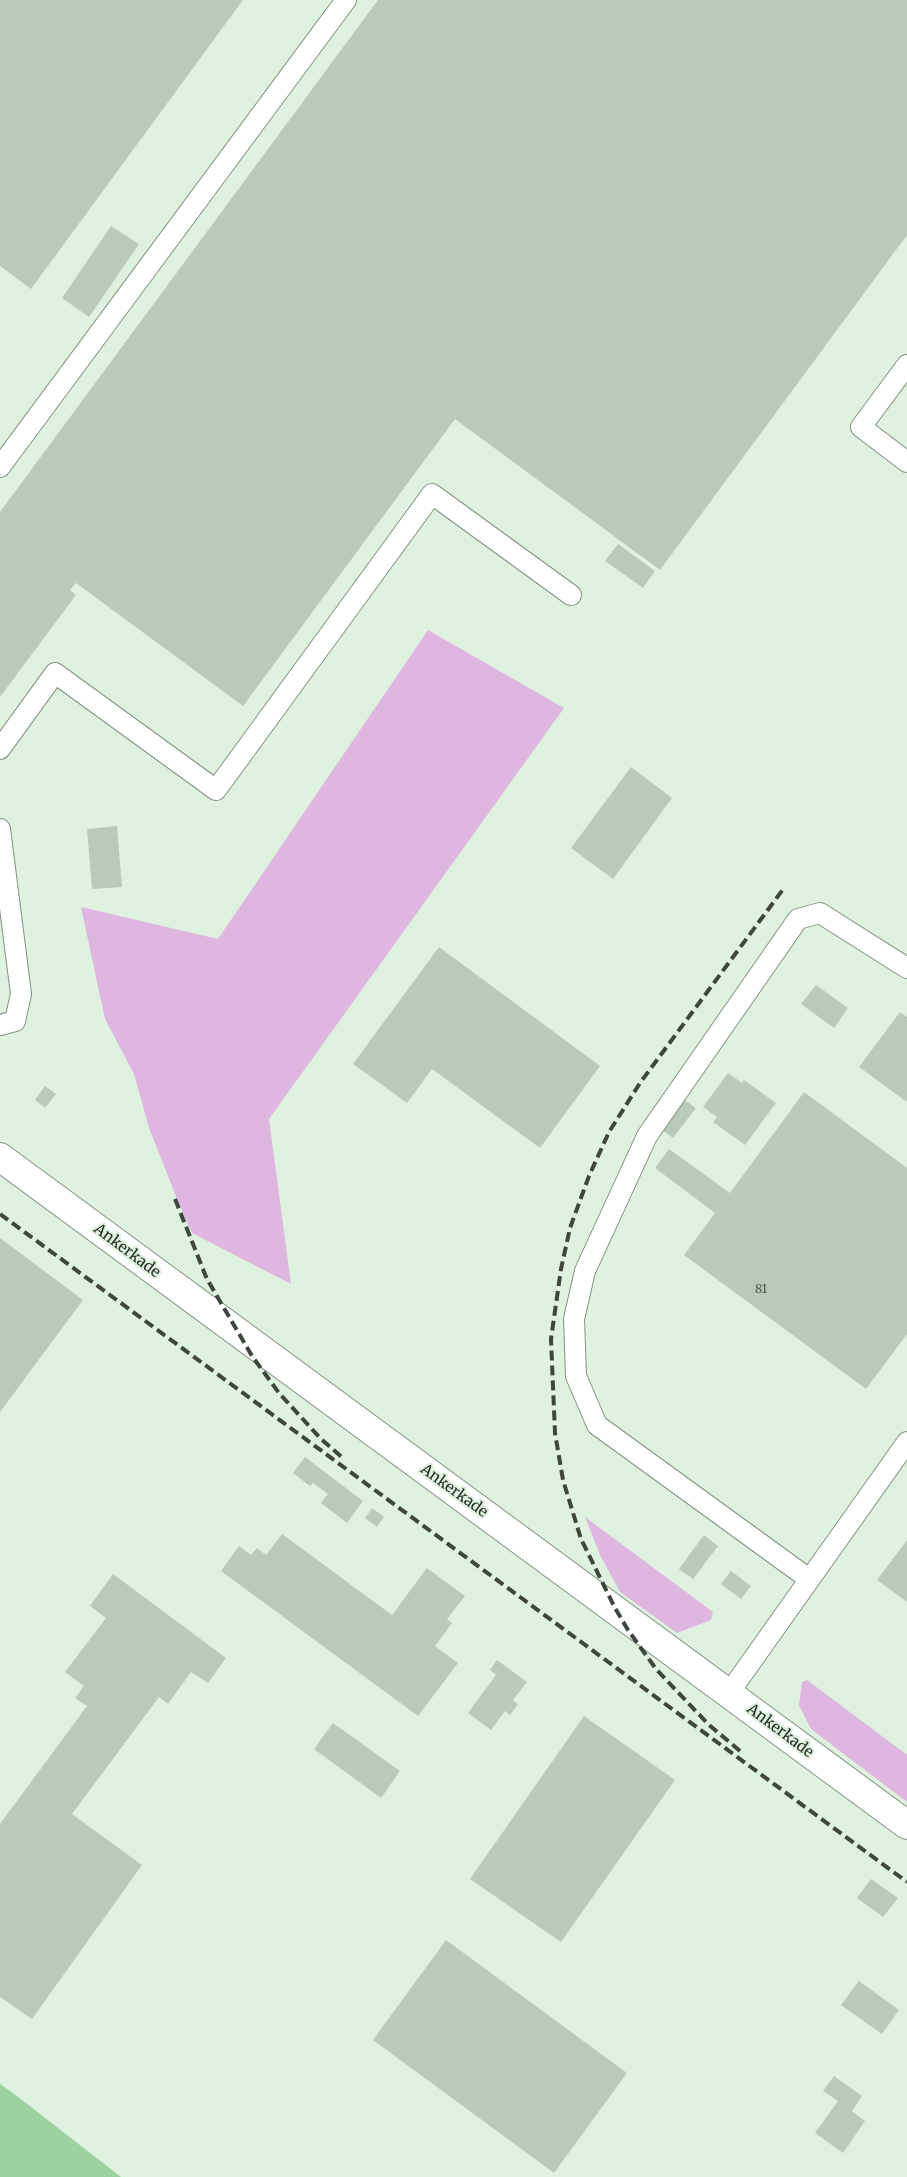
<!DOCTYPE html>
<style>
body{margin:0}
canvas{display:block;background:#dff2e0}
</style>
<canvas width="907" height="2177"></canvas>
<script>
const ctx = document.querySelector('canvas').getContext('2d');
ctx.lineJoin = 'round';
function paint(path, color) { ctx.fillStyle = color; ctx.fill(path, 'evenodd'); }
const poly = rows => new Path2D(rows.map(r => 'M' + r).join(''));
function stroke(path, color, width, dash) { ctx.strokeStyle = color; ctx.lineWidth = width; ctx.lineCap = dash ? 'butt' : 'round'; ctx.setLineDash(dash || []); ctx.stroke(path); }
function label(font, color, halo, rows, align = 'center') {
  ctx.font = font + ' Merriweather,serif'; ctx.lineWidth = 4.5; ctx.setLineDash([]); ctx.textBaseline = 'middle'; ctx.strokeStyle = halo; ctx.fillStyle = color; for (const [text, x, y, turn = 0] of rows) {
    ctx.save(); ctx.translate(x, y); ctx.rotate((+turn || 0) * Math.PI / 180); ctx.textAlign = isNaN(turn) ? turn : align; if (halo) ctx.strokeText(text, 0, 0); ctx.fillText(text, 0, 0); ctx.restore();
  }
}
paint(poly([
 [428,630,564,708,269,1119,291,1284,192,1233,179,1204,149,1128,134,1074,105,1019,81,907,218,939],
 [585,1517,713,1612,711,1620,677,1633,620,1592,600,1555],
 [807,1680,907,1755,907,1802,811,1729,799,1705,802,1682]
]), '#deb6df');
paint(poly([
 [0,2084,13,2093,121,2177,0,2177]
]), '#9dd1a1');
paint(poly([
 [0,0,243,0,31,289,0,266],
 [378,0,907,0,907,235,660,570,455,419,243,706,76,583,70,590,76,595,0,697,0,512],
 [111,226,139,244,89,317,62,298],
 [618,544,655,571,643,588,605,561],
 [631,767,672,798,613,879,571,848],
 [117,826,122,887,92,889,87,829],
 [439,947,600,1066,540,1148,432,1069,407,1103,353,1064],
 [816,985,848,1008,834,1028,801,1004],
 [900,1012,907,1017,907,1102,859,1067],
 [728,1073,742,1083,744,1080,776,1103,745,1145,713,1122,717,1117,703,1107],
 [45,1086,56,1094,45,1108,35,1100],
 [804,1092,907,1168,907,1334,866,1389,684,1255,721,1205,715,1213,655,1168,669,1149,730,1193],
 [680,1097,696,1108,673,1138,657,1126],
 [0,1238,83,1300,0,1412],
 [305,1457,363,1501,347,1523,321,1503,328,1494,313,1483,310,1486,293,1473],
 [372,1508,384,1517,377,1527,365,1518],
 [282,1534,392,1615,427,1568,465,1596,447,1619,452,1623,435,1646,458,1663,418,1716,221,1571,239,1546,251,1555,257,1548,266,1555],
 [704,1535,718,1546,693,1579,679,1569],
 [907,1540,907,1602,877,1580],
 [731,1571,751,1586,741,1599,721,1584],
 [113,1574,226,1658,208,1683,191,1672,168,1704,159,1697,72,1814,142,1865,32,2019,0,1997,0,1824,87,1706,75,1698,84,1686,65,1672,106,1618,90,1606],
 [497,1660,527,1682,513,1700,518,1704,510,1715,505,1711,491,1730,468,1713,496,1675,490,1670],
 [584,1716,675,1780,561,1942,470,1879],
 [333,1723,400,1771,381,1798,314,1749],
 [871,1879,898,1898,883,1917,857,1898],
 [446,1940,627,2073,554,2173,373,2040],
 [859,1981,899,2010,882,2034,841,2005],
 [834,2076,862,2096,852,2111,865,2121,843,2153,815,2133,838,2101,823,2091]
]), '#b8cbb9');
const lane = poly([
 [907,365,861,427,907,462],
 [0,467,346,0],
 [0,749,55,673,216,790,432,494,571,595],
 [0,829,21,994,15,1021,0,1025],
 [809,1579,597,1425,576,1376,574,1319,585,1271,647,1136,798,919,820,913,907,968],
 [729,1693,907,1442]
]);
const street = poly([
 [0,1157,907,1825]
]);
stroke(lane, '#829383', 22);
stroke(street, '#829383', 30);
stroke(lane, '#fff', 20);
stroke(street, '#fff', 28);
stroke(poly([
 [175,1199,207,1279,252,1356,279,1393,321,1439,344,1459],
 [0,1214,907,1882],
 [740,1751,708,1724,656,1669,628,1630,615,1608,581,1539,563,1480,555,1433,551,1339,561,1269,570,1228,589,1176,609,1132,640,1083,784,888]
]), '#3e463e', 4, [10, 5]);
label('12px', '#4c564c', null, [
 ["81",761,1290]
]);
label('15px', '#282f28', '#dff2e0', [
 ["Ankerkade",127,1251,37],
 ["Ankerkade",454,1491,36],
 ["Ankerkade",780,1731,37]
]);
</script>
